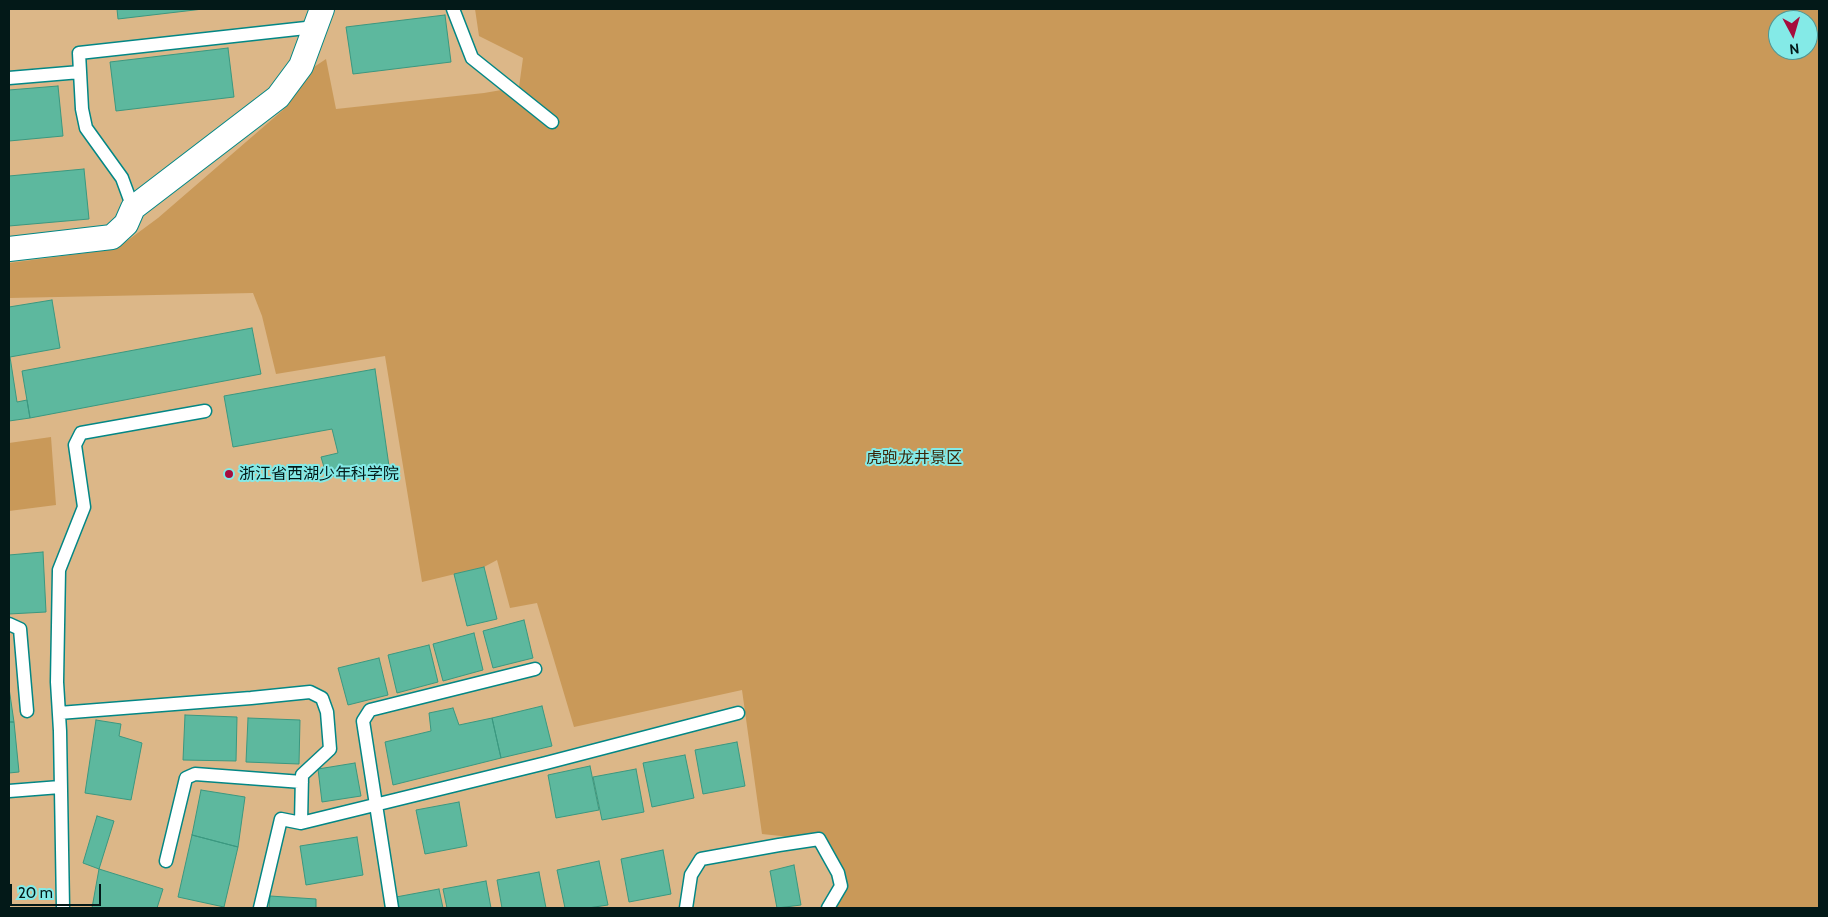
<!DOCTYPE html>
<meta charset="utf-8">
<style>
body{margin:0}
#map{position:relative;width:1828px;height:917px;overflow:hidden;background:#84eae7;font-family:Cabin,sans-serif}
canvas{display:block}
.frame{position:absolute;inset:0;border:10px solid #031918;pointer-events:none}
.north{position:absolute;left:1768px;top:10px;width:50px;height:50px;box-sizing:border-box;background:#84eae7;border:1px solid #509694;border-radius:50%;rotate:174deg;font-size:14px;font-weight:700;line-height:20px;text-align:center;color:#031918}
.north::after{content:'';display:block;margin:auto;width:18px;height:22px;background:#a60d3d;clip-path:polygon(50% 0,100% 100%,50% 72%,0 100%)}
.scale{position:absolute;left:10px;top:884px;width:91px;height:22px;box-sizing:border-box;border:2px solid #031918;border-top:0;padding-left:6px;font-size:15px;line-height:18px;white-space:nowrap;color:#031918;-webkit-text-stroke:4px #84eae7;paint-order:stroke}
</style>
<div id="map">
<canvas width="1828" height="917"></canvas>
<div class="frame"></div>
<div class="north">N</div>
<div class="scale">20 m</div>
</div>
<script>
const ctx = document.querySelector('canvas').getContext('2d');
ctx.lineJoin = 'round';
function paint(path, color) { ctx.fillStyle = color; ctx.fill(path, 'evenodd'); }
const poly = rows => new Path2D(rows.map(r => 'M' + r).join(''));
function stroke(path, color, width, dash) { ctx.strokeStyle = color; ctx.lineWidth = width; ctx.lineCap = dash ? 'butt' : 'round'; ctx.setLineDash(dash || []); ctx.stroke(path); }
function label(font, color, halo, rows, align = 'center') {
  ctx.font = font + ' Cabin,"Noto Sans SC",sans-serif'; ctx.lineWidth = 4; ctx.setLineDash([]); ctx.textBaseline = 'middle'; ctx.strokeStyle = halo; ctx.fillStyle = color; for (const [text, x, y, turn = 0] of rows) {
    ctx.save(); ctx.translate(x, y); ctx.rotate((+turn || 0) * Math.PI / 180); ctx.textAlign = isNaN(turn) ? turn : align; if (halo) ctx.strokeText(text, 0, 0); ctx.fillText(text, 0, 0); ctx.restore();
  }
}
paint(poly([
 [9,9,1819,9,1819,908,9,908],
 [1778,20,1808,20,1808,50,1778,50]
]), '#dcb788');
paint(poly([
 [475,9,1819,9,1819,908,827,908,838,873,819,840,762,834,742,690,574,727,537,603,510,608,497,560,484,567,422,582,385,356,276,374,262,316,253,293,9,298,9,263,116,249,158,218,283,110,314,67,326,59,336,109,484,93,519,87,523,58,479,36],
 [1778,20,1808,20,1808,50,1778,50],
 [51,437,56,505,9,511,9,443]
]), '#c99959');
const building = poly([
 [117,9,203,9,118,19,117,9],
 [445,15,451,62,353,74,346,27,445,15],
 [228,48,234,97,116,111,110,62,228,48],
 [58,86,63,136,9,141,9,90,58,86],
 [84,169,89,219,9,226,9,176,84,169],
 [52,300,60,348,10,357,17,402,27,400,30,418,9,421,9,307,52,300],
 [252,328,261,374,30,418,22,371,252,328],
 [375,369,389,466,327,477,321,457,338,453,332,429,233,447,224,396,375,369],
 [43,552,46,612,9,614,9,555,43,552],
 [484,567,497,619,467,626,454,574,484,567],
 [524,620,533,658,493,668,483,631,524,620],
 [474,633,483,670,443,681,433,644,474,633],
 [429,645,438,682,397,693,388,655,429,645],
 [379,658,388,695,348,705,338,668,379,658],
 [9,688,14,722,9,722,9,688],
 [542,706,552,746,501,758,492,718,542,706],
 [453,708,459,725,492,718,501,758,393,785,385,742,431,731,429,713,453,708],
 [185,715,237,717,236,761,183,760,185,715],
 [248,718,300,720,299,764,246,762,248,718],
 [96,720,121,724,119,736,142,743,131,800,85,793,96,720],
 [9,722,14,722,19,772,9,773,9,722],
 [737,742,745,786,703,794,695,750,737,742],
 [685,755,694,798,652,807,643,763,685,755],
 [355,763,361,796,322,802,318,769,355,763],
 [590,766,599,810,556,818,548,775,590,766],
 [636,769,644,812,602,820,593,777,636,769],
 [201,790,245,797,238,847,192,835,201,790],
 [459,802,467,846,425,854,416,810,459,802],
 [97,816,114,821,99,869,83,863,97,816],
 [192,835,238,847,224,907,178,897,192,835],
 [357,837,363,875,306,885,300,846,357,837],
 [663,850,671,894,629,902,621,859,663,850],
 [599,861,608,905,588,908,565,908,557,870,599,861],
 [794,865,801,905,777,908,770,871,794,865],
 [99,869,163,889,157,908,92,908,99,869],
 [539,872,546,908,502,908,497,880,539,872],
 [486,881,491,908,447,908,443,889,486,881],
 [439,889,443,908,399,908,396,897,439,889],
 [270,896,316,899,316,908,269,908,270,896]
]);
paint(building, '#5db89e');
stroke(building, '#3b9880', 1);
const lane = poly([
 [453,9,472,58,552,122],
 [9,78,80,72],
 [133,208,122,178,86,128,82,109,79,53,315,27],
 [9,624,20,629,27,711],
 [59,713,251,698,310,692,322,698,327,712,330,749,302,775,301,823],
 [9,791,60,787],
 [166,861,186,778,195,774,302,782],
 [63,908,60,731,57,682,59,570,84,507,75,445,81,433,205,411],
 [260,908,281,819,301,823,546,763,738,713],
 [392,908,363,721,370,710,535,669],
 [686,908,691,875,701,859,779,845,819,839,838,873,841,886,828,908]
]);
const street = poly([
 [9,249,112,237,126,224,133,208,278,97,301,66,322,9]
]);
stroke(lane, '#038785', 15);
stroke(street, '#038785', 26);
stroke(lane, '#fff', 12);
stroke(street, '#fff', 24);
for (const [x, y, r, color] of [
 [229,474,5,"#a60d3d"]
]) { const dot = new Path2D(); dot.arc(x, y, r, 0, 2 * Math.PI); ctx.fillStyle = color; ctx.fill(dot); stroke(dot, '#84eae7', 2); }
label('16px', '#3b270a', '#84eae7', [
 ["虎跑龙井景区",914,458]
]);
label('16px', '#031918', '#84eae7', [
 ["浙江省西湖少年科学院",239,474]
], 'left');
</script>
